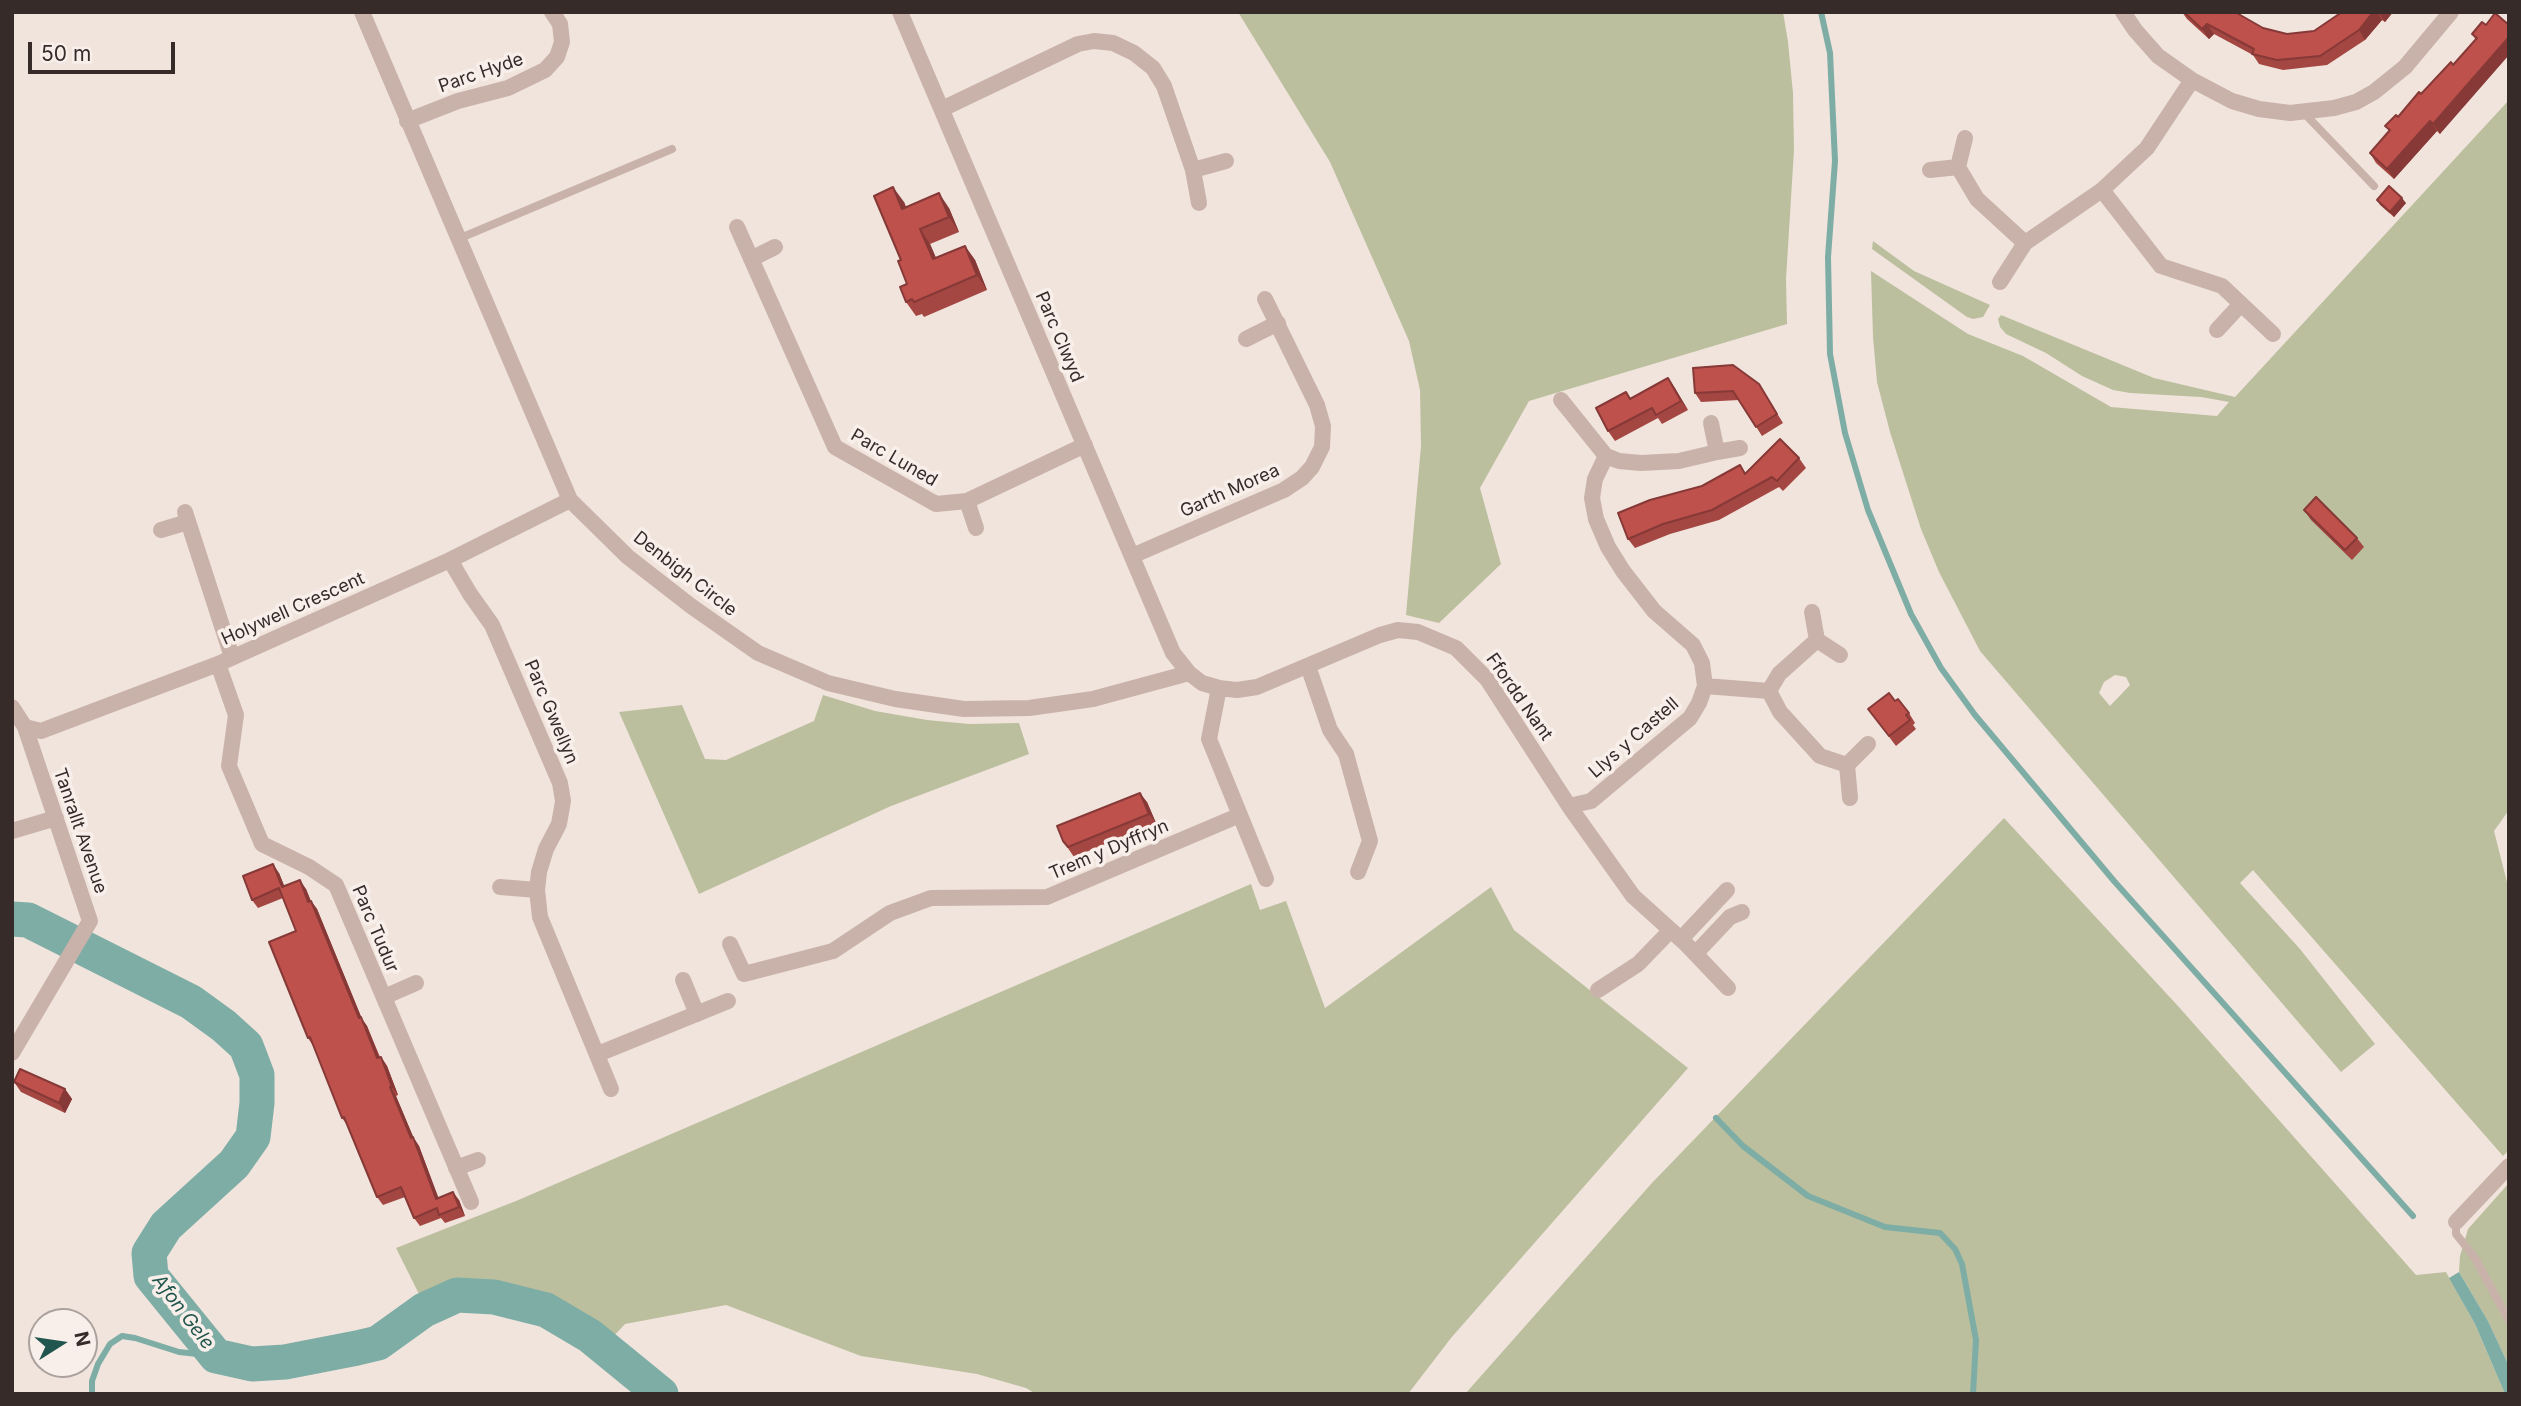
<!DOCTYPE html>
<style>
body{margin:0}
#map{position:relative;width:2521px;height:1406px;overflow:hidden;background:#f1e4dd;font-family:Inter,sans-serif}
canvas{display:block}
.frame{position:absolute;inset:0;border:14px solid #362b29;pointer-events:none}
.north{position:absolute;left:28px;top:1308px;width:70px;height:70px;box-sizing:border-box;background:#f9efea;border:2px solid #aba19d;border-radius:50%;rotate:78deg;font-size:19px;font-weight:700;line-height:28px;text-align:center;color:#362b29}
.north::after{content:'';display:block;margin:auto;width:24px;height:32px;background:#21564e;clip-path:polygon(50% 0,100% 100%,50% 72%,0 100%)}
.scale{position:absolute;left:28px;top:42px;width:147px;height:32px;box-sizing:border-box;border:4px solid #362b29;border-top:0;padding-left:9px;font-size:21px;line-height:24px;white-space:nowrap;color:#362b29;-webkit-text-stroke:5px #f9efea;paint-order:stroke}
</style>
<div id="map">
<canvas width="2521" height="1406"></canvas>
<div class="frame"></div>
<div class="north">N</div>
<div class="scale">50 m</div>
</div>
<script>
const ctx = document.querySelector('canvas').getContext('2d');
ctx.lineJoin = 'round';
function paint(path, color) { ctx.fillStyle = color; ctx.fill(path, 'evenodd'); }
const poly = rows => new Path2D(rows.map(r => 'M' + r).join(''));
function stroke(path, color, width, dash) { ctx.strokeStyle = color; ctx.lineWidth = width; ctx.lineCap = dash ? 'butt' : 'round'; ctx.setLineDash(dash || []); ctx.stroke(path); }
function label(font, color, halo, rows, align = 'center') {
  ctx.font = font + ' Inter,sans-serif'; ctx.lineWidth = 7; ctx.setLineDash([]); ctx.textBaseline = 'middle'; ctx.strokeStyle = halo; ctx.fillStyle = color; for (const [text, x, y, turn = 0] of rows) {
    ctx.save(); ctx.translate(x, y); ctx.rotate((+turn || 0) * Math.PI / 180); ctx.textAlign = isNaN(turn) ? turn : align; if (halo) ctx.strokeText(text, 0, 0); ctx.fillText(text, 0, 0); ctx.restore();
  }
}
paint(poly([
 [1238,12,1783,12,1788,42,1793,93,1794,150,1786,279,1787,324,1529,401,1480,488,1501,564,1439,623,1406,615,1421,446,1420,390,1409,341,1330,162],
 [2509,100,2509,810,2494,831,2509,890,2509,1150,2503,1156,2253,870,2240,883,2300,949,2375,1044,2341,1072,1980,651,1939,572,1921,529,1890,432,1877,382,1873,337,1871,271,1968,334,2023,356,2111,407,2217,416,2229,402,2201,397,2130,393,2113,390,2082,376,2046,353,2006,334,2000,327,1998,319,2001,315,2154,378,2235,397],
 [2115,675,2126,677,2130,685,2110,706,2099,693,2104,682],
 [1873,241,1914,271,1990,305,1983,317,1973,319,1967,317,1872,249],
 [823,695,875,711,927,720,969,724,1019,723,1029,754,891,806,699,894,619,712,682,705,705,759,726,760,814,721],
 [2004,818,2178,1006,2416,1275,2446,1272,2475,1324,2505,1394,1465,1394,1651,1184],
 [1251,884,1260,910,1286,901,1325,1008,1491,887,1514,930,1688,1068,1451,1338,1408,1394,1036,1394,1026,1388,977,1374,861,1356,726,1305,625,1324,611,1339,572,1310,515,1290,479,1281,451,1289,424,1304,396,1248,516,1201],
 [2509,1183,2509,1366,2488,1321,2459,1272,2460,1256,2468,1229]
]), '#bbbf9e');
paint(poly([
 [2459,1272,2488,1321,2509,1366,2509,1394,2505,1394,2475,1324,2449,1278]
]), '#7eada5');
stroke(poly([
 [1821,12,1830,53,1835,161,1828,257,1830,354,1845,433,1868,510,1911,614,1941,668,1975,715,2114,881,2413,1216],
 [1716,1118,1743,1146,1808,1196,1885,1227,1940,1233,1955,1249,1962,1264,1976,1340,1973,1394],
 [92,1394,92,1381,98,1364,110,1344,122,1336,135,1338,179,1352,216,1356]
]), '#7eada5', 6);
stroke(poly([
 [12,919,28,920,191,1002,224,1026,246,1046,257,1075,257,1103,253,1137,234,1164,166,1226,149,1253,151,1276,216,1356,252,1364,285,1362,357,1348,378,1343,424,1310,457,1295,494,1297,546,1310,590,1336,661,1394]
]), '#7eada5', 35);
stroke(poly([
 [2303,112,2374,186],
 [458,239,672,149],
 [2456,1222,2456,1234,2475,1258,2509,1321]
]), '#c9b2aa', 8);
stroke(poly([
 [362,12,570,500,628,557,691,606,758,653,828,683,895,699,964,709,1029,708,1093,699,1189,673],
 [900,12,1173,653,1189,673,1202,683,1219,688,1237,690,1257,687,1380,635,1398,630,1418,632,1456,648,1487,679,1569,806,1633,896,1685,943,1728,988],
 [2123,12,2135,30,2158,56,2192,80,2232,101,2259,109,2290,113,2334,108,2356,102,2374,92,2405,67,2451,12],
 [942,109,1078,44,1094,41,1113,43,1134,53,1153,68,1164,86,1193,170,1199,203],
 [407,121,458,101,508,88,545,70,557,57,562,42,560,24,552,12],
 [1958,167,1977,199,2025,243],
 [1193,170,1226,161],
 [1930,170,1958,167,1965,138],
 [2102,190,2161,266,2222,286,2273,334],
 [737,227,835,447,936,504,967,501,1085,445],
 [751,259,775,247],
 [2000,282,2025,243,2102,190,2147,148,2192,80],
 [2217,330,2241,304],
 [1246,339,1278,323],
 [1561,400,1606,456,1595,479,1592,498,1596,519,1608,547,1623,571,1654,611,1693,645,1702,663,1705,686,1699,703,1690,718,1591,801,1569,806],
 [1717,452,1740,448],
 [1606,456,1619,461,1641,463,1679,461,1717,452,1711,423],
 [967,501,976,528],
 [185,512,232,657],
 [161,530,188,522],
 [1132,556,1284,490,1302,478,1312,467,1322,447,1323,426,1317,405,1265,299],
 [450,560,470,594,492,625,560,783,563,801,559,824,546,849,539,872,537,890,540,917,611,1089],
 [1817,640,1840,655],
 [218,664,236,715,229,766,262,844,309,867,336,885,471,1202],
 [1308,666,1330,730,1346,754,1370,841,1358,872],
 [1705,686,1769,691,1780,712,1820,756,1847,765,1850,798],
 [1219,688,1209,739,1266,879],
 [1769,691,1779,674,1817,640,1812,612],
 [12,707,25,727,90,921,12,1053],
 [25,727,41,731,218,664,450,560,570,500],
 [1847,765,1868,744],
 [12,831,56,818],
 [500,887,537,890],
 [1681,939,1727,890],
 [730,944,744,974,833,951,890,913,931,898,1047,897,1240,815],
 [1696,953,1730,917,1742,912],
 [683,980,697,1014],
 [1598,990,1638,964,1671,930],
 [384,997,416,983],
 [598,1054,728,1001],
 [456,1168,478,1160],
 [2456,1222,2509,1166]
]), '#c9b2aa', 16);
paint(poly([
 [2182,12,2235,12,2263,28,2287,34,2314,31,2342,12,2393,12,2385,22,2382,20,2365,40,2327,65,2283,70,2259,64,2253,55,2214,34,2209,39,2187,19],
 [2486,25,2440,134,2437,131,2394,179,2376,163,2370,153,2389,131,2385,126,2398,117,2453,65,2476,40,2472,34],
 [2377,200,2406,203,2394,217,2380,205],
 [904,202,906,207,949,208,959,232,930,244,936,258,965,246,975,260,987,290,924,317,922,314,916,316,906,302,907,284,901,260],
 [1668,378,1688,410,1662,424,1658,418,1615,441,1608,431,1626,392,1631,399],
 [1759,384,1783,423,1762,436,1739,400,1701,402,1695,393],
 [1799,458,1806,468,1783,491,1779,487,1719,520,1670,534,1635,548,1628,539,1740,465,1746,474],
 [2304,510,2357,538,2364,547,2352,560,2311,520],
 [1895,701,1909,713,1915,723,1913,725,1916,729,1896,746,1868,709],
 [1147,802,1156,823,1074,857,1063,841],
 [279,873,284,886,306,889,311,901,317,909,362,1019,367,1026,380,1057,381,1057,387,1066,398,1095,396,1096,413,1137,419,1146,438,1198,459,1200,465,1216,445,1223,441,1218,420,1226,414,1218,405,1197,383,1205,377,1197,348,1126,342,1118,314,1047,308,1038,296,931,283,898,258,908,252,900],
 [14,1082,65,1089,72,1099,65,1113,21,1092]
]), '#a44642');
paint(poly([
 [2373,12,2377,12,2382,20,2365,40,2359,30],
 [2378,12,2393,12,2385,22],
 [2207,24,2214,34,2209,39,2202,29],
 [2509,37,2509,55,2440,134,2433,124],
 [2430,121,2437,131,2394,179,2387,169],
 [893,187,904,202,912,223,902,209],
 [939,193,949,208,959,232,949,217],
 [2402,198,2406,203,2394,217,2390,212],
 [920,229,930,244,943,274,933,259],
 [965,246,975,260,987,290,977,275],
 [1668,378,1675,388,1688,410,1681,401],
 [1140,793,1147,802,1156,823,1149,814],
 [273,864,279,873,288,895,282,887],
 [300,880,306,889,314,910,308,902],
 [311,901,317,909,362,1019,367,1026,383,1067,377,1058,359,1018],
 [381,1057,387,1066,398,1095,392,1087],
 [390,1087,396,1096,415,1141,413,1137,419,1146,442,1207,436,1199],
 [65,1089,72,1099,65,1113,59,1103],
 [453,1192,459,1200,465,1216,459,1207]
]), '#863936');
const building = poly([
 [2184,12,2235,12,2263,28,2287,34,2314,31,2342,12,2373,12,2359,30,2320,56,2277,60,2252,54,2254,49,2207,24,2202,29,2184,12],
 [2495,13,2509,25,2509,37,2433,124,2430,121,2387,169,2370,153,2390,130,2385,126,2396,115,2398,117,2419,92,2421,94,2451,62,2453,65,2477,38,2472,34,2482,22,2486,25,2495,13],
 [2389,186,2402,198,2390,212,2377,200,2389,186],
 [893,187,902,209,939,193,949,217,920,229,933,259,965,246,977,275,914,302,912,299,906,302,900,287,907,284,898,261,901,260,874,196,893,187],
 [1733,365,1759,384,1777,414,1756,427,1733,391,1695,393,1693,368,1733,365],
 [1668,378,1681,401,1656,415,1652,408,1608,431,1596,408,1626,392,1630,399,1668,378],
 [1780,439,1799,458,1777,481,1772,477,1712,510,1663,524,1628,539,1618,513,1650,500,1702,486,1740,465,1745,474,1780,439],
 [2316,497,2357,538,2345,550,2304,510,2316,497],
 [1889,693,1895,701,1898,699,1909,713,1906,715,1910,720,1889,736,1868,709,1889,693],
 [1140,793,1149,814,1068,847,1063,841,1057,826,1140,793],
 [273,864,282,887,300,880,308,902,311,901,359,1018,361,1017,377,1058,381,1057,392,1087,390,1087,411,1138,413,1137,436,1199,453,1192,459,1207,439,1215,437,1208,414,1218,401,1187,377,1197,344,1117,342,1118,310,1037,308,1038,269,942,296,931,279,888,252,900,243,876,273,864],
 [20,1069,65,1089,59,1103,14,1082,20,1069]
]);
paint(building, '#bf514d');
stroke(building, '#863936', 2);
label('18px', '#362b29', '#f9efea', [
 ["Parc Hyde",481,73,-19],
 ["Parc Clwyd",1059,337,67],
 ["Parc Luned",894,458,30],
 ["Garth Morea",1230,491,-24],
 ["Denbigh Circle",685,574,38],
 ["Holywell Crescent",293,609,-24],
 ["Ffordd Nant",1519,697,55],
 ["Parc Gwellyn",551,712,67],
 ["Llys y Castell",1634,738,-41],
 ["Tanrallt Avenue",80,831,71],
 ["Trem y Dyffryn",1109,850,-23],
 ["Parc Tudur",375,929,67]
]);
label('italic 19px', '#21564e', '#f9efea', [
 ["Afon Gele",183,1312,53]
]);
</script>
